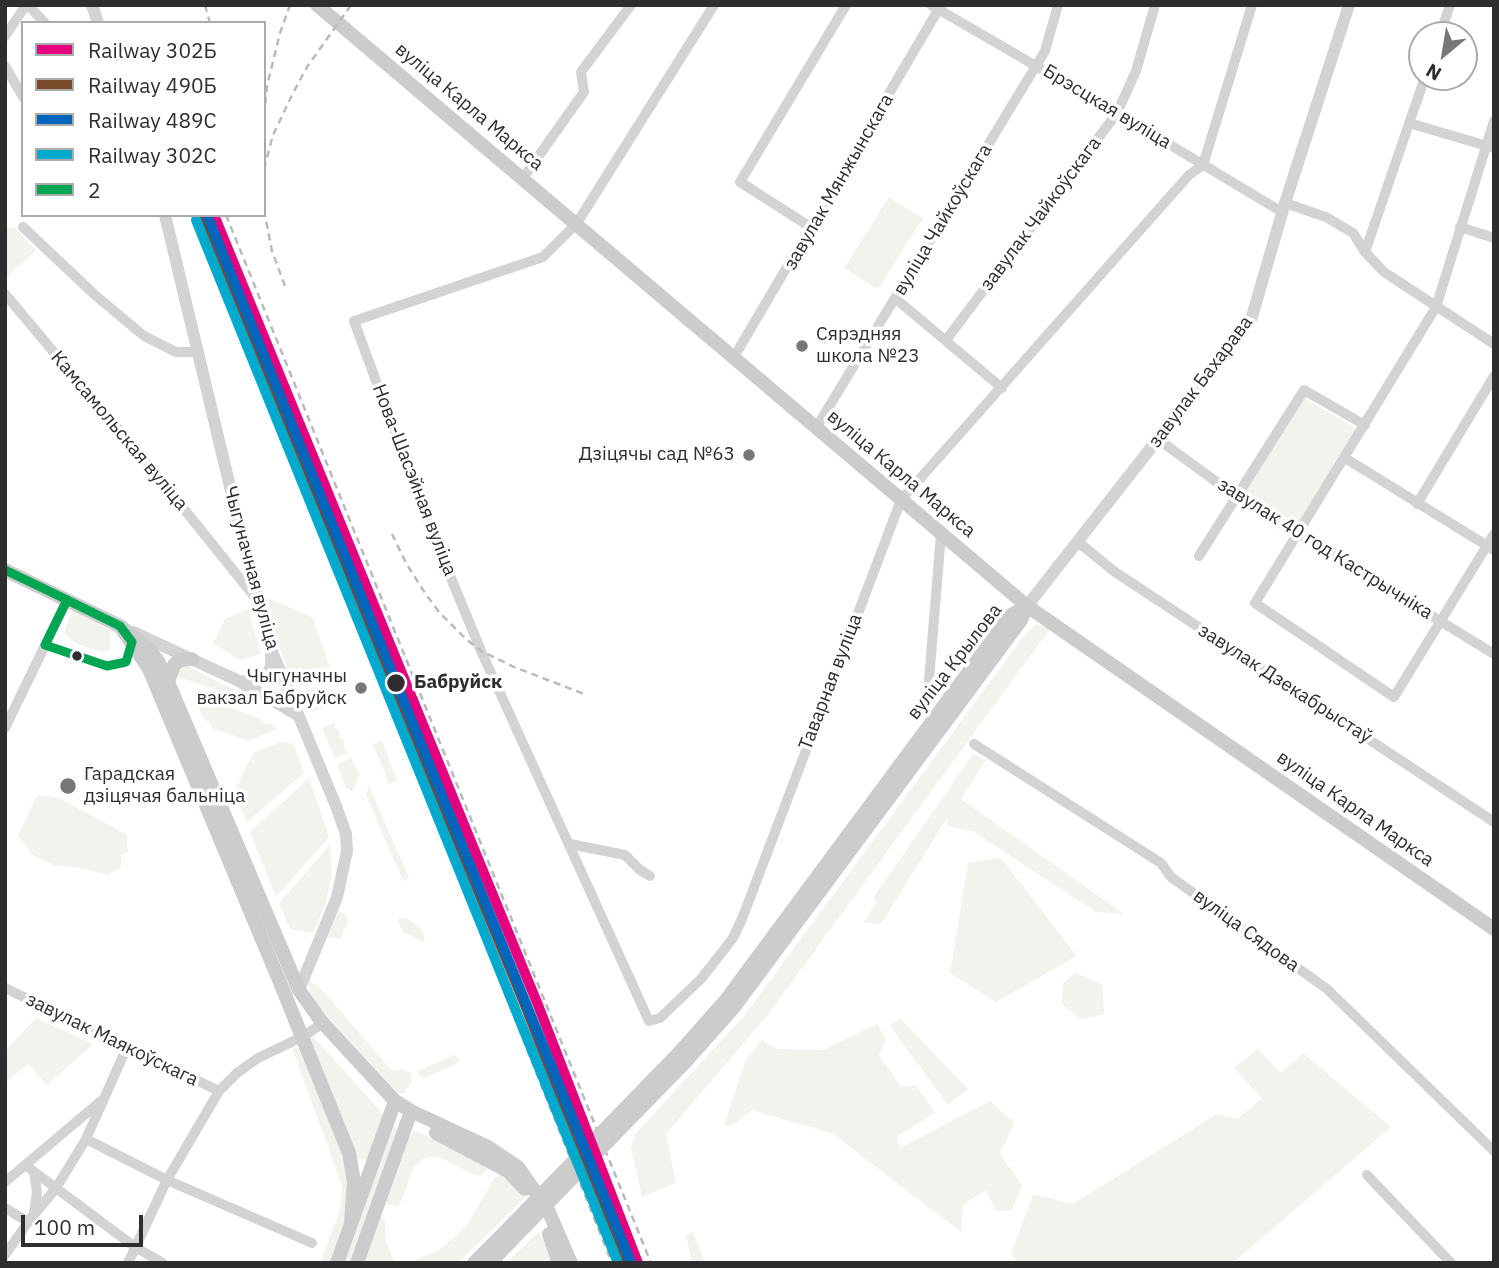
<!DOCTYPE html>
<meta charset="utf-8">
<style>
body{margin:0}
#map{position:relative;width:1499px;height:1268px;overflow:hidden;background:#fff;font-family:"IBM Plex Sans",sans-serif}
canvas{display:block}
.frame{position:absolute;inset:0;border:7px solid #2e2e2e;pointer-events:none}
.legend{position:absolute;left:21px;top:21px;width:245px;height:196px;box-sizing:border-box;background:#fff;border:2px solid #ababab;margin:0;padding:9px 12px;list-style:none;font-size:21px;color:#2e2e2e}
.legend li{display:flex;align-items:center;gap:14px;height:35px}
.legend b{width:35px;border:2px solid #ababab}
.north{position:absolute;left:1408px;top:21px;width:70px;height:70px;box-sizing:border-box;background:#fff;border:2px solid #ababab;border-radius:50%;rotate:210deg;font-size:19px;font-weight:700;line-height:28px;text-align:center;color:#2e2e2e}
.north::after{content:'';display:block;margin:auto;width:24px;height:32px;background:#777;clip-path:polygon(50% 0,100% 100%,50% 72%,0 100%)}
.scale{position:absolute;left:21px;top:1215px;width:122px;height:32px;box-sizing:border-box;border:4px solid #2e2e2e;border-top:0;padding-left:9px;font-size:21px;line-height:24px;white-space:nowrap;color:#2e2e2e;-webkit-text-stroke:5px #fff;paint-order:stroke}
</style>
<div id="map">
<canvas width="1499" height="1268"></canvas>
<div class="frame"></div>
<ul class="legend">
<li><b style="height:9px;background:#e5007d"></b>Railway 302Б</li>
<li><b style="height:9px;background:#7a4b2a"></b>Railway 490Б</li>
<li><b style="height:9px;background:#0065bd"></b>Railway 489С</li>
<li><b style="height:9px;background:#00a9ce"></b>Railway 302С</li>
<li><b style="height:9px;background:#00a651"></b>2</li>
</ul>
<div class="north">N</div>
<div class="scale">100 m</div>
</div>
<script>
const ctx = document.querySelector('canvas').getContext('2d');
ctx.lineJoin = 'round';
function paint(path, color) { ctx.fillStyle = color; ctx.fill(path, 'evenodd'); }
const poly = rows => new Path2D(rows.map(r => 'M' + r).join(''));
function stroke(path, color, width, dash) { ctx.strokeStyle = color; ctx.lineWidth = width; ctx.lineCap = dash ? 'butt' : 'round'; ctx.setLineDash(dash || []); ctx.stroke(path); }
function label(font, color, halo, rows, align = 'center') {
  ctx.font = font + ' "IBM Plex Sans",sans-serif'; ctx.lineWidth = 7; ctx.setLineDash([]); ctx.textBaseline = 'middle'; ctx.strokeStyle = halo; ctx.fillStyle = color; for (const [text, x, y, turn = 0] of rows) {
    ctx.save(); ctx.translate(x, y); ctx.rotate((+turn || 0) * Math.PI / 180); ctx.textAlign = isNaN(turn) ? turn : align; if (halo) ctx.strokeText(text, 0, 0); ctx.fillText(text, 0, 0); ctx.restore();
  }
}
paint(poly([
 [889,197,923,218,878,289,844,268],
 [5,227,15,228,36,250,5,279],
 [1304,398,1357,429,1298,524,1245,492],
 [265,597,312,617,331,670,303,684,302,679,292,682,262,599],
 [248,609,261,654,240,660,213,643,225,619],
 [73,610,110,630,110,650,103,652,77,644,65,634,65,629],
 [1037,624,1050,629,767,1016,666,1134,676,1183,642,1197,631,1147,636,1133,744,1016,1026,633],
 [185,665,259,702,268,709,233,695,178,677,176,673,179,667],
 [318,686,323,694,322,697,326,699,325,702,329,705,312,712,303,693],
 [206,699,259,718,265,724,270,723,277,729,249,741,212,728,210,722,205,720,198,707],
 [335,722,335,728,340,731,340,739,344,740,344,749,348,753,335,758,322,728],
 [283,741,290,744,293,743,304,773,247,822,234,793,253,753],
 [382,741,397,781,389,784,373,744],
 [973,754,986,760,961,799,1124,914,1096,912,974,832,948,826,947,818,881,924,864,922,876,903,873,898],
 [351,758,360,774,352,791,346,788,337,764],
 [309,778,329,837,276,897,250,832],
 [369,786,409,878,403,881,366,795],
 [37,795,59,798,127,835,128,852,121,855,121,867,108,875,74,867,55,866,33,855,18,836],
 [330,845,332,876,324,908,313,933,290,929,279,903],
 [1001,858,1077,956,996,1002,950,973,968,863],
 [337,910,345,914,348,922,341,938,327,938],
 [399,918,406,918,420,927,424,935,424,942,403,932,398,922],
 [1076,973,1103,985,1104,1015,1080,1019,1062,1004,1063,983],
 [308,981,318,985,392,1071,401,1069,410,1072,412,1080,409,1087,404,1093,399,1093,393,1088,318,1006,311,996],
 [36,1018,93,1044,47,1085,28,1064,5,1083,5,1051],
 [900,1018,968,1089,948,1105,890,1026],
 [877,1024,886,1039,879,1055,901,1087,916,1085,935,1113,897,1136,900,1148,990,1101,1014,1123,1000,1154,1022,1185,1012,1210,996,1211,986,1190,963,1205,961,1232,833,1134,752,1110,733,1125,724,1125,745,1062,762,1040,778,1049,823,1050],
 [311,1034,383,1114,383,1119,367,1160,356,1158,311,1049,309,1035],
 [294,1047,303,1050,342,1149,349,1179,349,1199,342,1235,332,1263,320,1263,341,1207,342,1186,293,1050],
 [1258,1049,1281,1073,1303,1053,1391,1127,1233,1263,1018,1263,1011,1254,1033,1194,1073,1204,1217,1114,1237,1119,1262,1098,1234,1068],
 [454,1055,460,1059,457,1064,424,1078,418,1075,420,1070],
 [394,1125,397,1129,351,1263,342,1263],
 [416,1131,482,1162,486,1167,485,1172,480,1176,474,1175,443,1159,435,1157,425,1158,414,1166,401,1202,397,1206,388,1205,386,1200,407,1138],
 [502,1174,516,1186,525,1198,458,1263,412,1263,424,1256,436,1252,457,1235,469,1222,494,1178],
 [380,1217,385,1220,385,1237,393,1260,405,1263,362,1263],
 [539,1232,554,1263,506,1263,513,1256],
 [693,1232,705,1263,692,1263,686,1235]
]), '#f0f4ec');
stroke(poly([
 [28,5,45,23],
 [714,5,577,223,543,257,354,321,428,522,481,651,649,1021,660,1018,701,979,733,938,742,919,901,500,1189,175,1203,165,1252,5],
 [931,5,1117,113,1282,212],
 [1440,35,1450,5],
 [5,36,26,5],
 [5,66,23,97],
 [1494,121,1436,307,1255,603,1394,697,1494,534],
 [1409,123,1494,148],
 [523,178,584,92,581,72,631,5],
 [1285,203,1326,217,1353,233,1365,252,1384,272,1494,344],
 [23,227,95,295,144,336,176,352,199,352],
 [1460,227,1494,238],
 [812,228,740,182,846,5],
 [1365,252,1425,77],
 [5,294,151,468,258,601],
 [896,299,1002,388],
 [946,340,1117,113,1136,71,1155,5],
 [734,357,941,5],
 [816,428,1045,51,1058,5],
 [1159,440,1236,496,1494,654],
 [1345,458,1494,550],
 [1417,504,1494,376],
 [1078,542,1115,572,1494,822],
 [1199,556,1304,390,1365,425],
 [929,680,941,534],
 [5,728,67,600],
 [974,744,1161,863,1171,877,1327,989,1494,1151],
 [570,844,625,855,640,870,650,876],
 [5,988,219,1091],
 [86,1139,167,1180,312,1243],
 [25,1165,135,1247,163,1263],
 [1367,1175,1451,1263],
 [5,1182,101,1101],
 [5,1208,28,1222],
 [34,1213,37,1192,34,1172],
 [5,1255,28,1222,56,1188,86,1139,127,1047],
 [128,1263,167,1180,219,1091,237,1073,258,1058,302,1037,323,1023]
]), '#d3d3d3', 10);
stroke(poly([
 [92,5,98,23],
 [165,215,248,562,271,649,336,806,346,834,347,851,337,897,299,990],
 [1027,606,1251,320,1285,203,1349,5],
 [133,632,239,681,296,714],
 [239,681,251,682,265,677,271,667,271,653]
]), '#d3d3d3', 12);
stroke(poly([
 [317,5,1027,606,1494,929],
 [5,570,120,626,149,669,279,980,349,1153,354,1182,351,1223],
 [120,626,148,648,158,661,168,682,299,990,321,1021,395,1101,411,1111,488,1147,518,1167,548,1210,571,1263],
 [168,682,174,665,180,660,192,659],
 [680,1052,726,1000,1011,615,1027,606],
 [687,1060,734,1007,1021,620,1027,606],
 [436,1133,508,1171,525,1189],
 [549,1234,559,1263],
 [337,1263,395,1101],
 [357,1263,411,1111],
 [474,1263,503,1234],
 [490,1263,509,1243]
]), '#ccc', 14);
stroke(poly([
 [205,5,210,23],
 [264,116,267,86,280,33,290,5],
 [264,169,273,135,293,93,307,67,351,5],
 [264,210,272,251,285,286],
 [226,215,651,1263],
 [392,534,406,563,425,593,439,612,466,639,481,651,514,667,587,695],
 [505,994,612,1263]
]), '#bababa', 2.5, [7, 5]);
stroke(poly([
 [503,1234,680,1052],
 [509,1243,687,1060]
]), '#ccc', 14);
stroke(poly([
 [5,570,53,593,120,626,132,642,126,662,107,666,45,645,67,600]
]), '#00a651', 9);
stroke(poly([
 [214,215,538,1005,638,1263]
]), '#e5007d', 10);
stroke(poly([
 [203,220,527,1010,625,1263]
]), '#7a4b2a', 10);
stroke(poly([
 [207,215,631,1263]
]), '#0065bd', 10);
stroke(poly([
 [196,220,618,1263]
]), '#00a9ce', 10);
for (const [x, y, r, color] of [
 [802,346,7,"#777"],
 [749,455,7,"#777"],
 [77,656,6,"#2e2e2e"],
 [396,683,10,"#2e2e2e"],
 [361,688,7,"#777"],
 [68,786,9,"#777"]
]) { const dot = new Path2D(); dot.arc(x, y, r, 0, 2 * Math.PI); ctx.fillStyle = color; ctx.fill(dot); stroke(dot, '#fff', 2.5); }
label('19px', '#2e2e2e', '#fff', [
 ["вуліца Карла Маркса",469,107,40],
 ["Брэсцкая вуліца",1107,107,31],
 ["завулак Мянжынскага",839,182,-60],
 ["завулак Чайкоўскага",1041,214,-53],
 ["вуліца Чайкоўскага",943,220,-59],
 ["завулак Бахарава",1201,382,-53],
 ["Камсамольская вуліца",119,431,50],
 ["вуліца Карла Маркса",901,474,40],
 ["Нова-Шасэйная вуліца",414,480,69],
 ["завулак 40 год Кастрычніка",1325,549,32],
 ["Чыгуначная вуліца",251,568,75],
 ["вуліца Крылова",955,662,-52],
 ["Таварная вуліца",831,682,-69],
 ["завулак Дзекабрыстаў",1285,684,33],
 ["вуліца Карла Маркса",1355,809,35],
 ["вуліца Сядова",1246,931,36],
 ["завулак Маякоўскага",112,1040,26]
]);
label('19px', '#2e2e2e', '#fff', [
 ["Сярэдняя",816,335],
 ["школа №23",816,357],
 ["Дзіцячы сад №63",735,455,"right"],
 ["Чыгуначны",347,677,"right"],
 ["вакзал Бабруйск",347,699,"right"],
 ["Гарадская",84,775],
 ["дзіцячая бальніца",84,797]
], 'left');
label('bold 19px', '#2e2e2e', '#fff', [
 ["Бабруйск",414,683]
], 'left');
</script>
